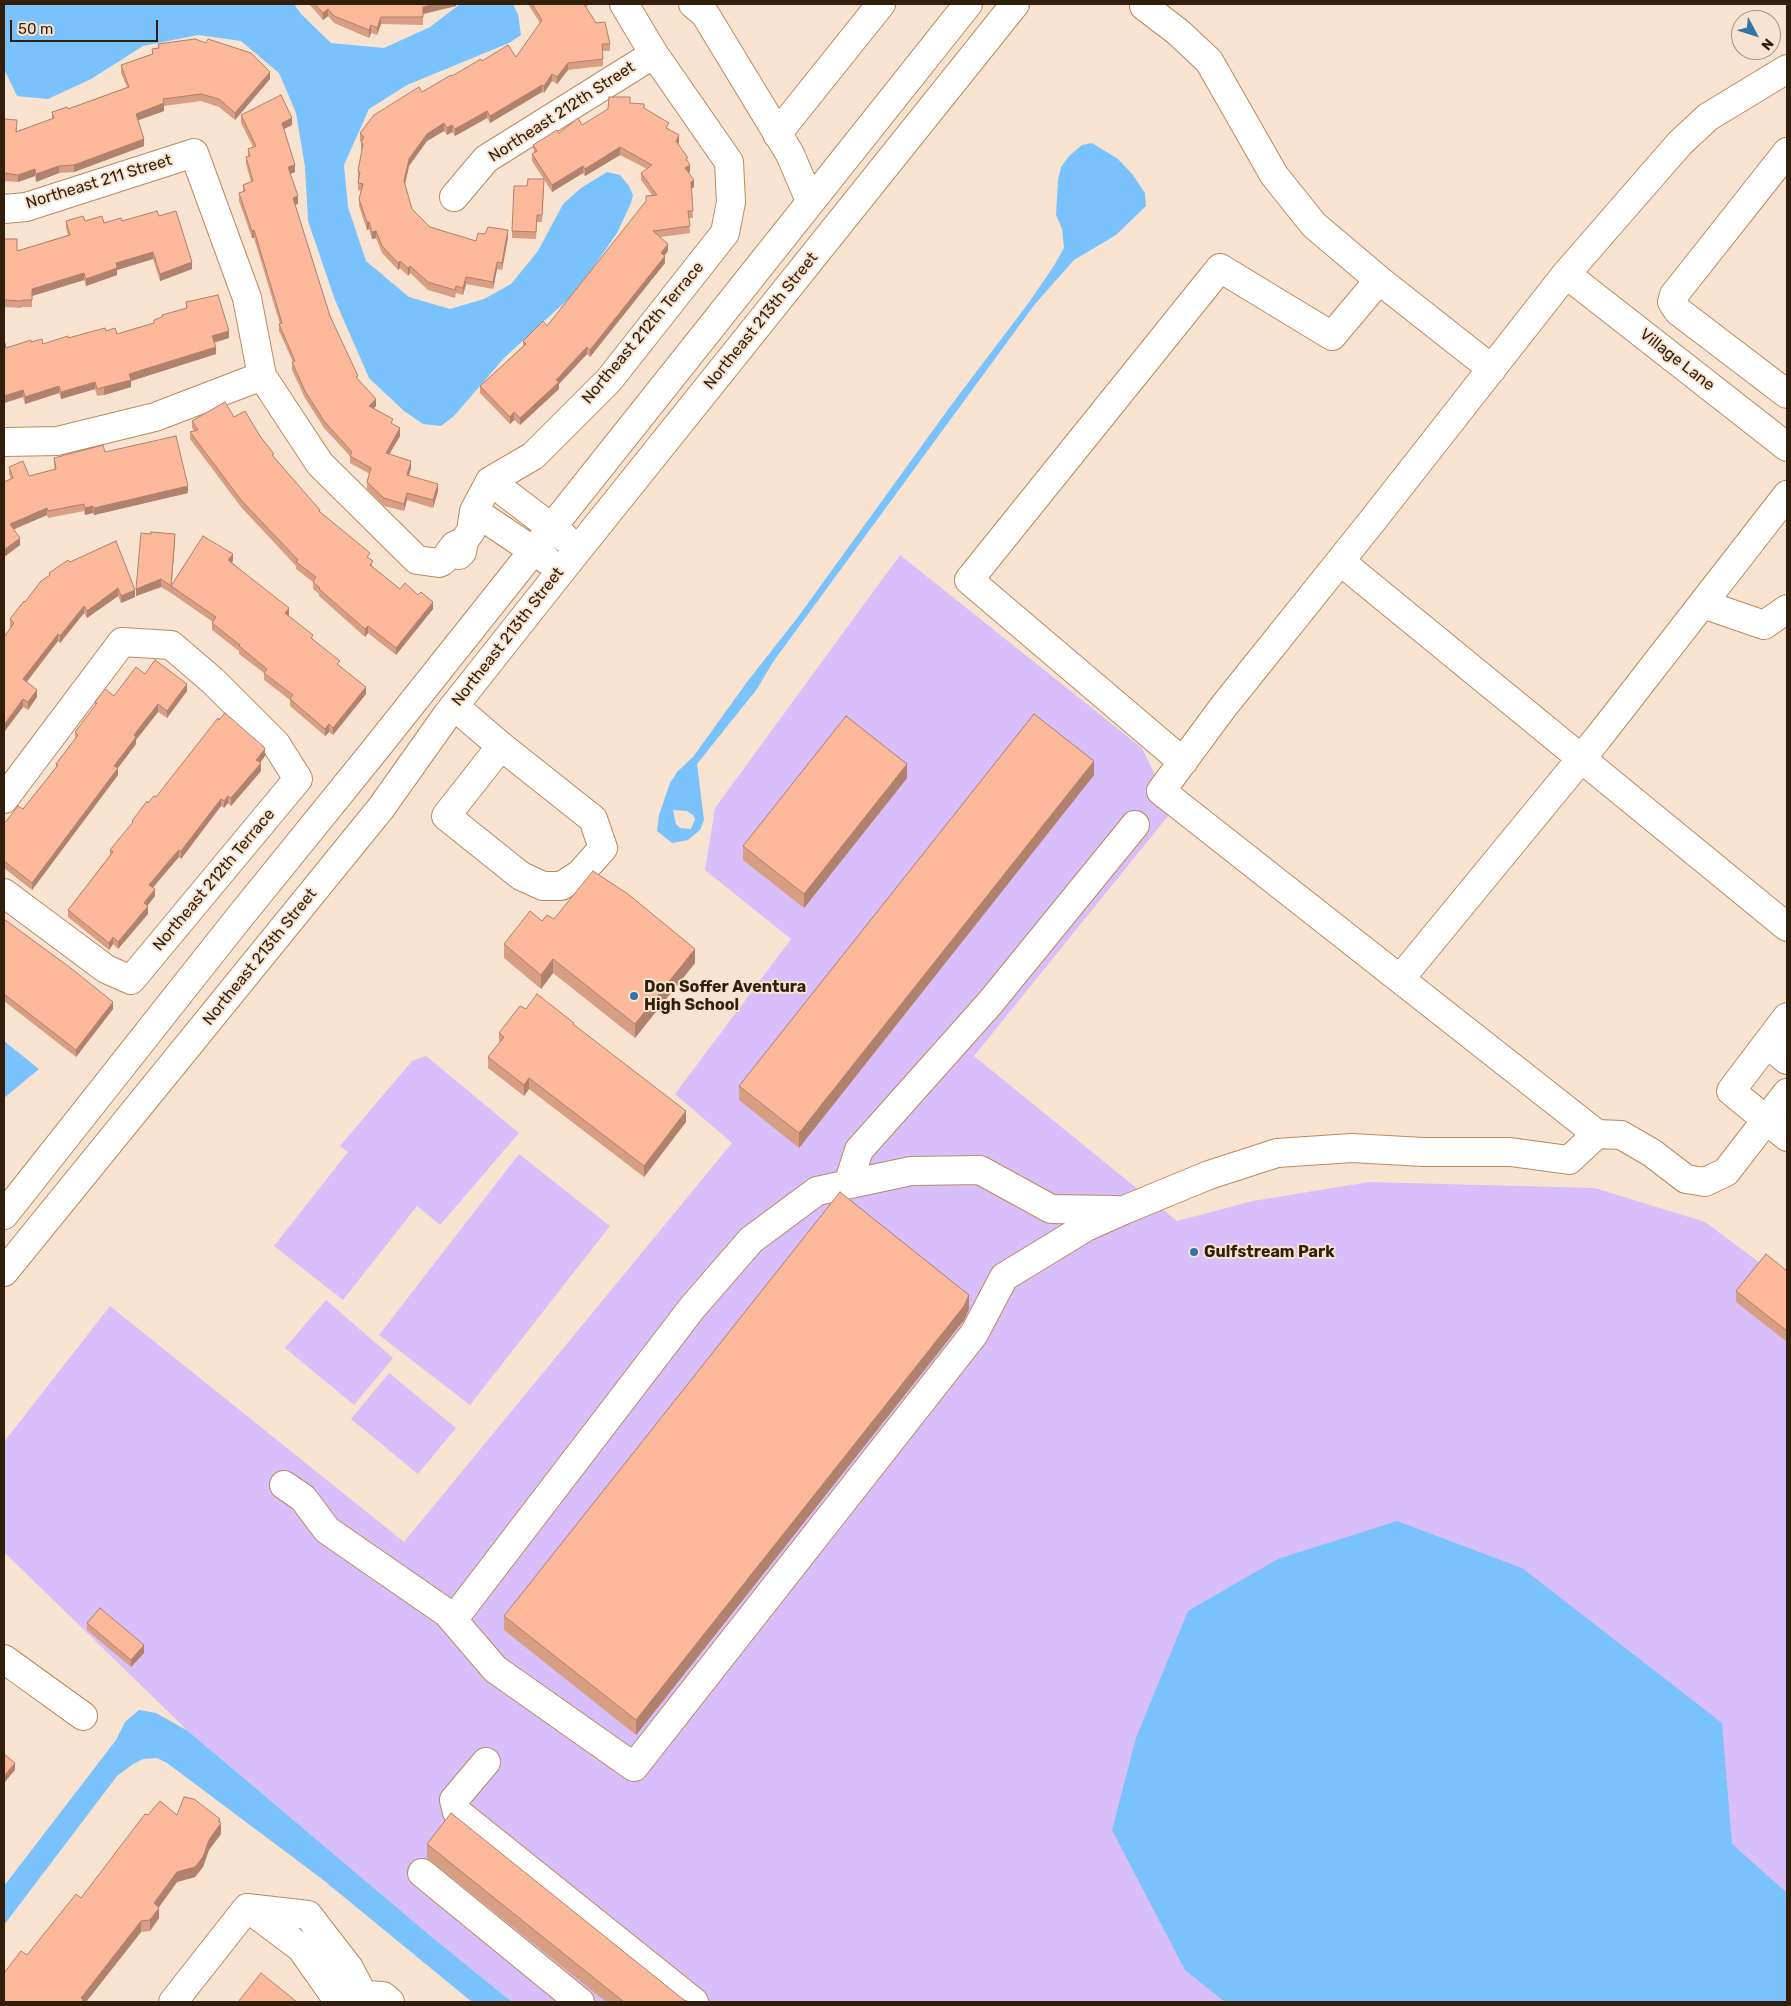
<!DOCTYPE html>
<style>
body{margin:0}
#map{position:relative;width:1791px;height:2006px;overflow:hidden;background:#f8e3d1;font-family:Rubik,sans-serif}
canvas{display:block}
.frame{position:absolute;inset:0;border:5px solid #311e0b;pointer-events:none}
.north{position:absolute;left:1731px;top:10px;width:50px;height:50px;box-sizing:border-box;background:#f8e3d1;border:1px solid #a89482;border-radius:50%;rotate:130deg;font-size:14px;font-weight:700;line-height:20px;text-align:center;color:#311e0b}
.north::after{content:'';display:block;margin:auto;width:18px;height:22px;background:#3076ab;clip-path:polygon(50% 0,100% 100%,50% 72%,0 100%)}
.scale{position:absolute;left:10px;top:20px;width:148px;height:22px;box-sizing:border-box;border:2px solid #311e0b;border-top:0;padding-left:6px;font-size:15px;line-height:18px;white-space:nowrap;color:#311e0b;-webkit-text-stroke:4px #f8e3d1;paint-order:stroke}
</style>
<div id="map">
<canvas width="1791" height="2006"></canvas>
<div class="frame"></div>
<div class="north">N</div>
<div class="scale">50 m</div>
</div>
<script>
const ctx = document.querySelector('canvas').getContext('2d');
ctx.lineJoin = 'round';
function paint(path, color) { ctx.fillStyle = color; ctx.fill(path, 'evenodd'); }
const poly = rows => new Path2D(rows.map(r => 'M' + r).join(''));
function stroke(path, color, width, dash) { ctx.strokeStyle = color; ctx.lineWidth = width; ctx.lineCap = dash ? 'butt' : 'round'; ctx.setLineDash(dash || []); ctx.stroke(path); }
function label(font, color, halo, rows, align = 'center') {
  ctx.font = font + ' Rubik,sans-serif'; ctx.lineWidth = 4; ctx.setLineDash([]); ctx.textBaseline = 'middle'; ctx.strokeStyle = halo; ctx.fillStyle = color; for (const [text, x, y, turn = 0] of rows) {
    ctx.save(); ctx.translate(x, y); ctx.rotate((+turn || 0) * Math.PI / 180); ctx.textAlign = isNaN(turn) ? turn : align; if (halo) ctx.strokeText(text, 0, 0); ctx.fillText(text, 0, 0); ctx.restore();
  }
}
paint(poly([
 [900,555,1142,748,1172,811,974,1056,1177,1221,1253,1201,1369,1182,1595,1188,1705,1222,1787,1283,1787,2002,512,2002,433,1938,188,1731,4,1552,4,1442,110,1306,404,1542,732,1143,675,1094,791,939,705,870,715,808],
 [426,1056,519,1133,440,1225,417,1206,343,1300,274,1246,348,1152,340,1146,412,1061],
 [519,1154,610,1226,470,1405,379,1335],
 [326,1300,393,1358,354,1405,285,1348],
 [389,1373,456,1428,418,1474,351,1419]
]), '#d8befa');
paint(poly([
 [4,4,294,4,301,14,331,43,384,48,430,27,460,4,513,4,518,14,521,35,509,43,407,85,369,109,344,165,348,207,366,261,409,297,450,309,484,299,511,284,538,251,563,204,581,188,607,172,620,175,629,186,633,195,631,203,617,233,576,292,504,358,454,416,441,426,423,424,404,411,369,378,335,300,308,221,305,167,296,113,279,73,241,41,198,35,143,46,91,79,48,99,17,96,4,69],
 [1092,143,1118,159,1133,175,1145,193,1146,206,1116,235,1074,260,1035,304,773,662,757,689,697,764,704,820,700,830,688,840,672,843,657,831,659,815,670,783,677,772,693,757,747,682,798,617,952,404,1030,301,1055,264,1064,248,1062,229,1056,215,1058,180,1061,167,1069,156,1082,145],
 [673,810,687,811,693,815,695,819,691,829,680,828,676,824],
 [4,1041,39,1069,4,1098],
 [1397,1521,1522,1568,1722,1723,1732,1844,1787,1893,1787,2002,1225,2002,1185,1970,1112,1830,1136,1738,1188,1611,1278,1559],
 [139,1710,156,1713,188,1731,433,1938,512,2002,472,2002,322,1879,167,1763,157,1758,143,1759,133,1764,117,1776,4,1925,4,1886,116,1740,125,1722]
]), '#7ac2fd');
const minor = poly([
 [693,4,705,14,790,154,810,201],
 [1144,6,1178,32,1209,61,1274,175,1314,225,1379,280,1492,369],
 [1787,69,1708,117,1680,143,1566,274,1373,520,1224,706,1161,791,1597,1134,1621,1135,1652,1153,1686,1179,1705,1182,1726,1172,1787,1093],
 [777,134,881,4],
 [1787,152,1674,295,1672,302,1678,311,1787,394],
 [454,197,486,159,654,54],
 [4,209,26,207,194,153,247,298,262,376,320,464,417,560,439,563,443,561,454,546,464,541],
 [1566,274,1787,447],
 [4,442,57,441,155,417,262,376],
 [490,481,565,538],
 [474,511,547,560],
 [459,555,462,552,464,541,471,531,474,511,490,481,533,456,609,380,725,233,731,202,729,162,654,54,624,4],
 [1340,561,1787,927],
 [1703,604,1764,625,1787,609],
 [454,706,501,746,593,819,603,848,580,874,561,886,543,886,521,876,446,816,501,746],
 [1183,762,969,580,1220,268,1332,336,1379,280],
 [4,799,122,642,171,645,213,681,276,744,298,779,131,980,106,969,4,893],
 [1400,979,1598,738,1787,495],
 [1787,1017,1731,1091,1787,1137],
 [1767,1044,1787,1060],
 [848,1184,859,1150,990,1003,1135,825],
 [4,1215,234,924,374,751,968,4],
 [4,1272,381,808,447,715,561,571,1015,4],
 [284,1485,303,1498,327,1530,447,1613,495,1669,634,1767,974,1334,1004,1277,1086,1227,1124,1210,1209,1175,1277,1153,1352,1148,1423,1152,1510,1152,1569,1160,1597,1134],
 [453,1620,692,1308,751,1240,817,1191,911,1171,980,1170,1051,1209,1116,1210],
 [4,1659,83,1716],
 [486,1762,454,1800,457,1812,694,2002],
 [422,1873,580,2002],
 [247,1908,308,1915,349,1968,367,2002],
 [249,1909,301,1948,339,2002],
 [365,1995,383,1996,390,2002],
 [173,2002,247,1908]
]);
stroke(minor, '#ba8a5d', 30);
stroke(minor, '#fff', 28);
paint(poly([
 [309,4,456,4,456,6,423,14,423,25,381,24,377,35,371,33,369,38,334,23,328,16,323,20],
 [528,4,589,4,586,7,610,44,610,51,603,51,603,66,568,70,557,84,552,81,544,93,542,92,490,123,487,118,455,136,452,132,447,135,444,131,427,141,409,166,405,184,412,209,430,227,476,241,508,237,502,270,497,269,493,289,466,284,463,295,456,293,455,298,428,290,410,273,408,276,400,268,398,270,382,253,376,238,372,239,369,229,367,230,359,206,359,199,361,191,358,190,358,171,362,150,361,149,361,141,360,141,360,133,422,92,482,61,516,57,540,23],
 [158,44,270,79,235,120,219,107,201,101,164,106,164,111,138,120,144,146,74,172,59,173,36,182,35,176,18,182,4,181,4,119,17,128,17,131,52,119,52,112,68,109,127,87,121,73,121,65,152,54,152,49,158,48],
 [630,103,644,108,669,129,679,142,678,144,688,162,690,172,689,172,694,187,691,189,693,218,689,218,690,233,661,237,668,251,664,256,665,263,590,357,587,354,559,384,559,389,520,425,514,420,510,424,480,393,480,386,523,346,523,341,547,326,646,202,646,196,652,195,641,180,641,173,647,169,620,155,585,176,583,173,552,192,532,161,532,154,534,153,533,145,559,133,582,125],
 [241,115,292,125,284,129,295,172,290,174,298,204,295,205,330,316,358,380,376,406,374,408,393,425,400,436,389,454,411,468,409,475,438,491,433,508,407,500,404,511,384,506,367,489,367,482,370,474,350,463,350,456,324,428,305,398,292,370,292,362,293,362,279,331,279,324,280,324,254,238,252,238,239,201,239,193,243,192,243,185,251,182,246,164,246,157,248,156,248,149,253,147,241,123],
 [544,187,542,222,537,222,536,239,512,238,512,231],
 [159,216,192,269,160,281,153,259,117,270,117,275,86,286,84,280,32,296,32,307,22,307,22,308,4,307,4,239,17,251,68,235,66,228,66,221,104,223],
 [186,302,229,338,214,343,216,354,131,381,131,387,104,395,97,396,95,389,61,399,59,393,25,404,23,397,4,403,4,343,6,348,31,342,43,344,106,331,117,334,154,323,154,320,186,308],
 [234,417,260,436,274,457,320,512,370,559,373,567,400,589,433,609,396,655,368,633,365,637,319,596,319,594,313,589,313,582,296,569,296,566,241,507,190,439,190,432,194,431,192,428,192,421],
 [105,452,188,493,94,515,93,513,85,515,84,511,48,518,47,515,14,529,20,545,4,557,4,482,11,479,9,474,9,467,29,476,55,470,54,465,54,458],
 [175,541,171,585,233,561,232,562,289,615,288,615,313,639,366,694,333,735,329,732,325,736,290,706,290,700,264,680,264,673,239,654,239,651,212,630,212,623,213,622,171,593,171,592,171,593,161,587,136,596],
 [70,562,135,597,121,603,118,596,87,618,84,613,60,643,58,641,27,682,37,697,28,710,23,707,4,732,4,637,11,628,10,627,10,619,49,576,49,573],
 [145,674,187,691,167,718,158,712,136,740,136,744,118,768,118,775,32,890,4,868,4,824,23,809,56,767,56,764,75,739,75,732,95,706,95,702,114,696],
 [265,756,260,763,261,771,231,806,228,803,224,808,221,806,181,859,179,857,174,862,153,888,155,896,147,906,148,914,118,949,113,944,109,950,68,917,68,910,110,855,110,850,132,824,132,821,148,803,156,797],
 [1094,775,799,1148,739,1100,739,1086],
 [907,778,804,908,743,860,743,846],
 [4,919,113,1009,76,1057,4,1001],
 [554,919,695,963,635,1038,553,973,541,989,504,958,504,944,542,921],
 [526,1009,574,1025,686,1122,644,1177,529,1089,524,1096,488,1068,488,1057,499,1043,499,1033],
 [1787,1271,1787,1342,1736,1302,1736,1291],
 [969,1309,964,1320,636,1735,504,1630,504,1616],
 [87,1623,144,1653,131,1667,87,1630],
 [148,1815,177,1815,220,1822,221,1834,209,1850,203,1867,195,1877,177,1882,159,1907,159,1918,150,1931,141,1932,86,2002,4,2002,27,1955,81,1898],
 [427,1844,684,2000,689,2002,606,2002,427,1858]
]), '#d89e84');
paint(poly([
 [436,4,456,4,456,6,423,14,423,7],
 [328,9,328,16,323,20,323,13],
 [381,17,381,24,377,35,377,28],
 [371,25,371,33,369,38,369,30],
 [568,63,568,70,557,84,557,77],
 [270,72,270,79,235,120,235,113],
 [552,74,552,81,544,93,544,86],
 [542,85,542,92,490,123,490,116],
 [164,103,164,111,136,121,136,114],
 [487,111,487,118,455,136,455,129],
 [292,118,292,125,282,130,282,123],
 [444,123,444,131,427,141,409,166,404,189,404,181,409,159,427,134],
 [452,125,452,132,447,135,447,128],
 [679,135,679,142,676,148,676,141],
 [144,139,144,146,74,172,74,165],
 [620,147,620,155,585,176,585,169],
 [295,165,295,172,288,175,288,167],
 [690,165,690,172,685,175,685,168],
 [59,166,59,173,36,182,36,174],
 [583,166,583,173,552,192,552,185],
 [35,169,35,176,18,182,18,175],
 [694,180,694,187,691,189,691,182],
 [298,196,298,204,293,205,293,198],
 [367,222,369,222,369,229,367,230],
 [254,230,254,238,252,238,252,231],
 [508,230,508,237,502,270,502,263],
 [376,231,376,238,372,239,372,232],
 [668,244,668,251,661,260,661,253],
 [153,252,153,259,117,270,117,275,86,286,86,279,116,263],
 [665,256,665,263,590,357,590,350],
 [400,261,400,268,398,270,398,263],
 [192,262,192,269,160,281,160,274],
 [497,262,497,269,493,289,493,282],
 [410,266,410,273,408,276,408,268],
 [84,273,84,280,32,296,32,307,32,289],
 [466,277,466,284,463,295,463,288],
 [229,331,229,338,212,343,212,336],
 [216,347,216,354,131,381,131,387,104,395,104,387,129,374],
 [587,347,587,354,559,384,559,389,520,425,520,418],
 [95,382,95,389,61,399,61,392],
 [59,386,59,393,25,404,25,397],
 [23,390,23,397,4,403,4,396],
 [376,399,376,406,369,413,369,406],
 [514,412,514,420,510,424,510,417],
 [400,428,400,436,386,460,386,453],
 [411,461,411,468,407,482,407,475],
 [438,484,438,491,433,508,433,500],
 [188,486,188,493,94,515,94,508],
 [407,493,407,500,404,511,404,504],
 [93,506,93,513,85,515,85,508],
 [47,508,47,515,10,531,10,524],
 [175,534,175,541,171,593,171,586],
 [20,538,20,545,4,557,4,550],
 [233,554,233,561,228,567,228,560],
 [161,579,161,587,136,596,136,589],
 [118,588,118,596,87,618,87,611],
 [135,590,135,597,121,603,121,596],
 [433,602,433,609,396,655,396,648],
 [84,606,84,613,60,643,60,636],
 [289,608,289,615,285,620,285,613],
 [368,626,368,633,365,637,365,629],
 [58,634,58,641,23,686,23,679],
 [187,684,187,691,167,718,167,711],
 [366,687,366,694,333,735,333,728],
 [37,690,37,697,28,710,28,702],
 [23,699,23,707,4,732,4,725],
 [158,704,158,712,136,740,136,744,114,773,114,766,134,735],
 [329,724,329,732,325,736,325,729],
 [265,749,265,756,256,767,256,760],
 [1094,761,1094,775,799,1148,799,1133],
 [261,763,261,771,231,806,231,798],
 [907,764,907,778,804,908,804,894],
 [118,768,118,775,32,890,32,883],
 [228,796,228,803,224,808,224,801],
 [221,799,221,806,181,859,181,851],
 [179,850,179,857,149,892,149,885],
 [155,889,155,896,144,910,144,903],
 [148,906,148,914,118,949,118,942],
 [113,937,113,944,109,950,109,943],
 [695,949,695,963,635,1038,635,1024],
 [553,959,553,973,541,989,541,975],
 [113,1002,113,1009,76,1057,76,1050],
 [529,1078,529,1089,524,1096,524,1085],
 [686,1111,686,1122,644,1177,644,1166],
 [969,1295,969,1309,964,1320,636,1735,636,1720],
 [144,1645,144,1653,131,1667,131,1660],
 [15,1763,15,1770,4,1783,4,1776],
 [220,1819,220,1826,221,1823,221,1834,209,1850,203,1867,195,1877,177,1882,154,1914,154,1903,177,1872,209,1840],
 [159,1908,159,1918,150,1931,150,1920],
 [141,1921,141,1932,86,2002,81,2002,81,1998]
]), '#b0816c');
const building = poly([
 [315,4,436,4,423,7,423,17,381,17,377,28,371,25,369,30,334,16,328,9,323,13,315,4],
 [532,4,584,4,596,23,605,22,610,44,602,44,603,59,568,63,557,77,552,74,544,86,542,85,490,116,487,111,455,129,452,125,447,128,444,123,427,134,409,159,404,181,412,209,430,227,476,241,478,233,485,234,488,227,508,230,502,263,497,262,493,282,466,277,463,288,456,286,455,290,428,282,410,266,408,268,400,261,398,263,382,246,376,231,372,232,369,222,367,222,359,199,363,184,358,183,360,172,358,171,363,144,361,142,364,137,360,133,374,115,419,87,422,92,451,75,452,76,481,59,482,61,508,45,516,57,542,20,532,4],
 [195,39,206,43,208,39,251,53,270,72,235,113,219,99,201,94,163,99,164,103,136,114,144,139,74,165,59,166,36,174,35,169,18,175,4,173,4,119,17,120,16,132,54,118,52,112,67,107,68,109,129,87,121,65,153,54,152,49,159,48,158,44,195,39],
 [281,95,292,118,282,123,295,165,288,167,298,196,293,198,330,316,358,376,356,377,376,399,369,406,393,419,391,423,400,428,386,453,411,461,407,475,438,484,433,500,407,493,404,504,384,498,367,482,371,468,350,456,352,452,324,421,305,391,292,362,295,361,279,324,282,323,254,230,252,231,239,193,245,191,243,185,253,181,246,157,250,156,248,149,256,146,241,115,281,95],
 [609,97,630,97,630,103,644,104,644,108,669,123,666,128,679,135,676,141,688,158,686,159,690,165,685,168,694,180,691,182,693,211,688,211,690,226,653,231,668,244,661,253,665,256,590,350,587,347,556,380,559,382,520,418,514,412,510,417,480,386,526,344,523,341,543,321,547,326,646,201,646,196,657,195,641,173,652,165,620,147,585,169,583,166,552,185,532,154,537,151,533,145,557,130,559,133,578,118,582,125,608,109,609,97],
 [528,179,544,179,542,215,537,215,536,232,512,231,514,186,527,186,528,179],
 [157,211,159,216,176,211,192,262,160,274,153,252,116,263,117,268,86,279,84,273,32,289,32,300,22,300,22,301,4,300,4,239,17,239,17,251,70,235,66,221,83,216,85,221,102,216,104,223,121,218,122,221,157,211],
 [218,295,229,331,212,336,216,347,129,374,131,380,104,387,97,389,95,382,61,392,59,386,25,397,23,390,4,396,4,343,5,343,6,348,31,340,31,342,42,339,43,344,68,336,68,338,105,328,106,331,115,328,117,334,154,323,154,320,162,317,162,315,187,308,186,302,218,295],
 [225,402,234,417,245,411,260,436,274,454,272,455,320,510,319,511,370,553,367,557,373,561,370,565,400,589,405,583,418,595,421,592,433,602,396,648,368,626,365,629,319,589,320,588,313,582,316,577,296,562,298,560,241,500,190,432,198,430,192,421,225,402],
 [176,436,188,486,94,508,93,506,85,508,84,504,48,511,47,508,10,524,20,538,4,550,4,482,13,478,9,467,23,461,29,476,56,469,54,458,103,445,105,452,176,436],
 [151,532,175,534,171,586,161,579,136,589,141,533,151,534,151,532],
 [203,536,233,554,228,560,289,608,285,613,313,635,311,638,340,661,337,664,366,687,333,728,329,724,325,729,290,699,293,695,264,673,267,669,239,646,240,645,212,623,216,617,171,586,203,536],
 [116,541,135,590,121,596,118,588,87,611,84,606,60,636,58,634,23,679,37,690,28,702,23,699,4,725,4,637,14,623,10,619,24,601,25,602,41,581,50,575,49,573,68,560,70,562,116,541],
 [155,660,187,684,167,711,158,704,134,735,136,737,114,766,118,768,32,883,4,861,4,824,18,806,23,809,58,765,56,764,78,735,75,732,97,703,95,702,105,689,114,696,136,667,145,674,155,660],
 [225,713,264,747,265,749,256,760,261,763,231,798,228,796,224,801,221,799,181,851,179,850,174,855,149,885,155,889,144,903,148,906,118,942,113,937,109,943,68,910,113,852,110,850,133,822,132,821,147,801,148,803,154,796,156,797,218,718,219,720,225,713],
 [1034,714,1094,761,799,1133,739,1086,1034,714],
 [846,716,907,764,804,894,743,846,846,716],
 [593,871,628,894,695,949,635,1024,553,959,541,975,504,944,530,911,542,921,547,915,554,919,593,871],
 [4,919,72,969,113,1002,76,1050,4,994,4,919],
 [537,994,574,1023,573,1024,686,1111,644,1166,529,1078,524,1085,488,1057,504,1037,499,1033,520,1006,526,1009,537,994],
 [840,1192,969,1295,964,1306,636,1720,504,1616,840,1192],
 [1766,1254,1787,1271,1787,1331,1736,1291,1766,1254],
 [100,1608,144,1645,131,1660,87,1623,100,1608],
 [4,1754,15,1763,4,1776,4,1754],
 [184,1797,194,1799,220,1819,218,1821,221,1823,209,1840,203,1857,195,1867,177,1872,154,1903,159,1908,150,1920,141,1921,81,1998,83,2000,82,2002,4,2002,4,1973,21,1951,27,1955,76,1894,81,1898,145,1814,148,1815,160,1801,177,1815,184,1797],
 [451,1813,684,2000,689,2002,624,2002,427,1844,451,1813],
 [261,1973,297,2002,238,2002,261,1973]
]);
paint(building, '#fbb89a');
stroke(building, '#b0816c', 1);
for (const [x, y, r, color] of [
 [634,996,5,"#3076ab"],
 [1194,1252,5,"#3076ab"]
]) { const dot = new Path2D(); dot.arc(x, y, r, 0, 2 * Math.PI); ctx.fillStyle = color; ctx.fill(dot); stroke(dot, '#f8e3d1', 2); }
label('16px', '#311e0b', '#f8e3d1', [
 ["Northeast 212th Street",562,112,-33],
 ["Northeast 211 Street",99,182,-17],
 ["Northeast 213th Street",761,321,-51],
 ["Northeast 212th Terrace",643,333,-50],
 ["Village Lane",1677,360,38],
 ["Northeast 213th Street",508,637,-52],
 ["Northeast 212th Terrace",214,880,-50],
 ["Northeast 213th Street",260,957,-51]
]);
label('bold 16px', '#311e0b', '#f8e3d1', [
 ["Don Soffer Aventura",644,987],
 ["High School",644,1005],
 ["Gulfstream Park",1204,1252]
], 'left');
</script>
